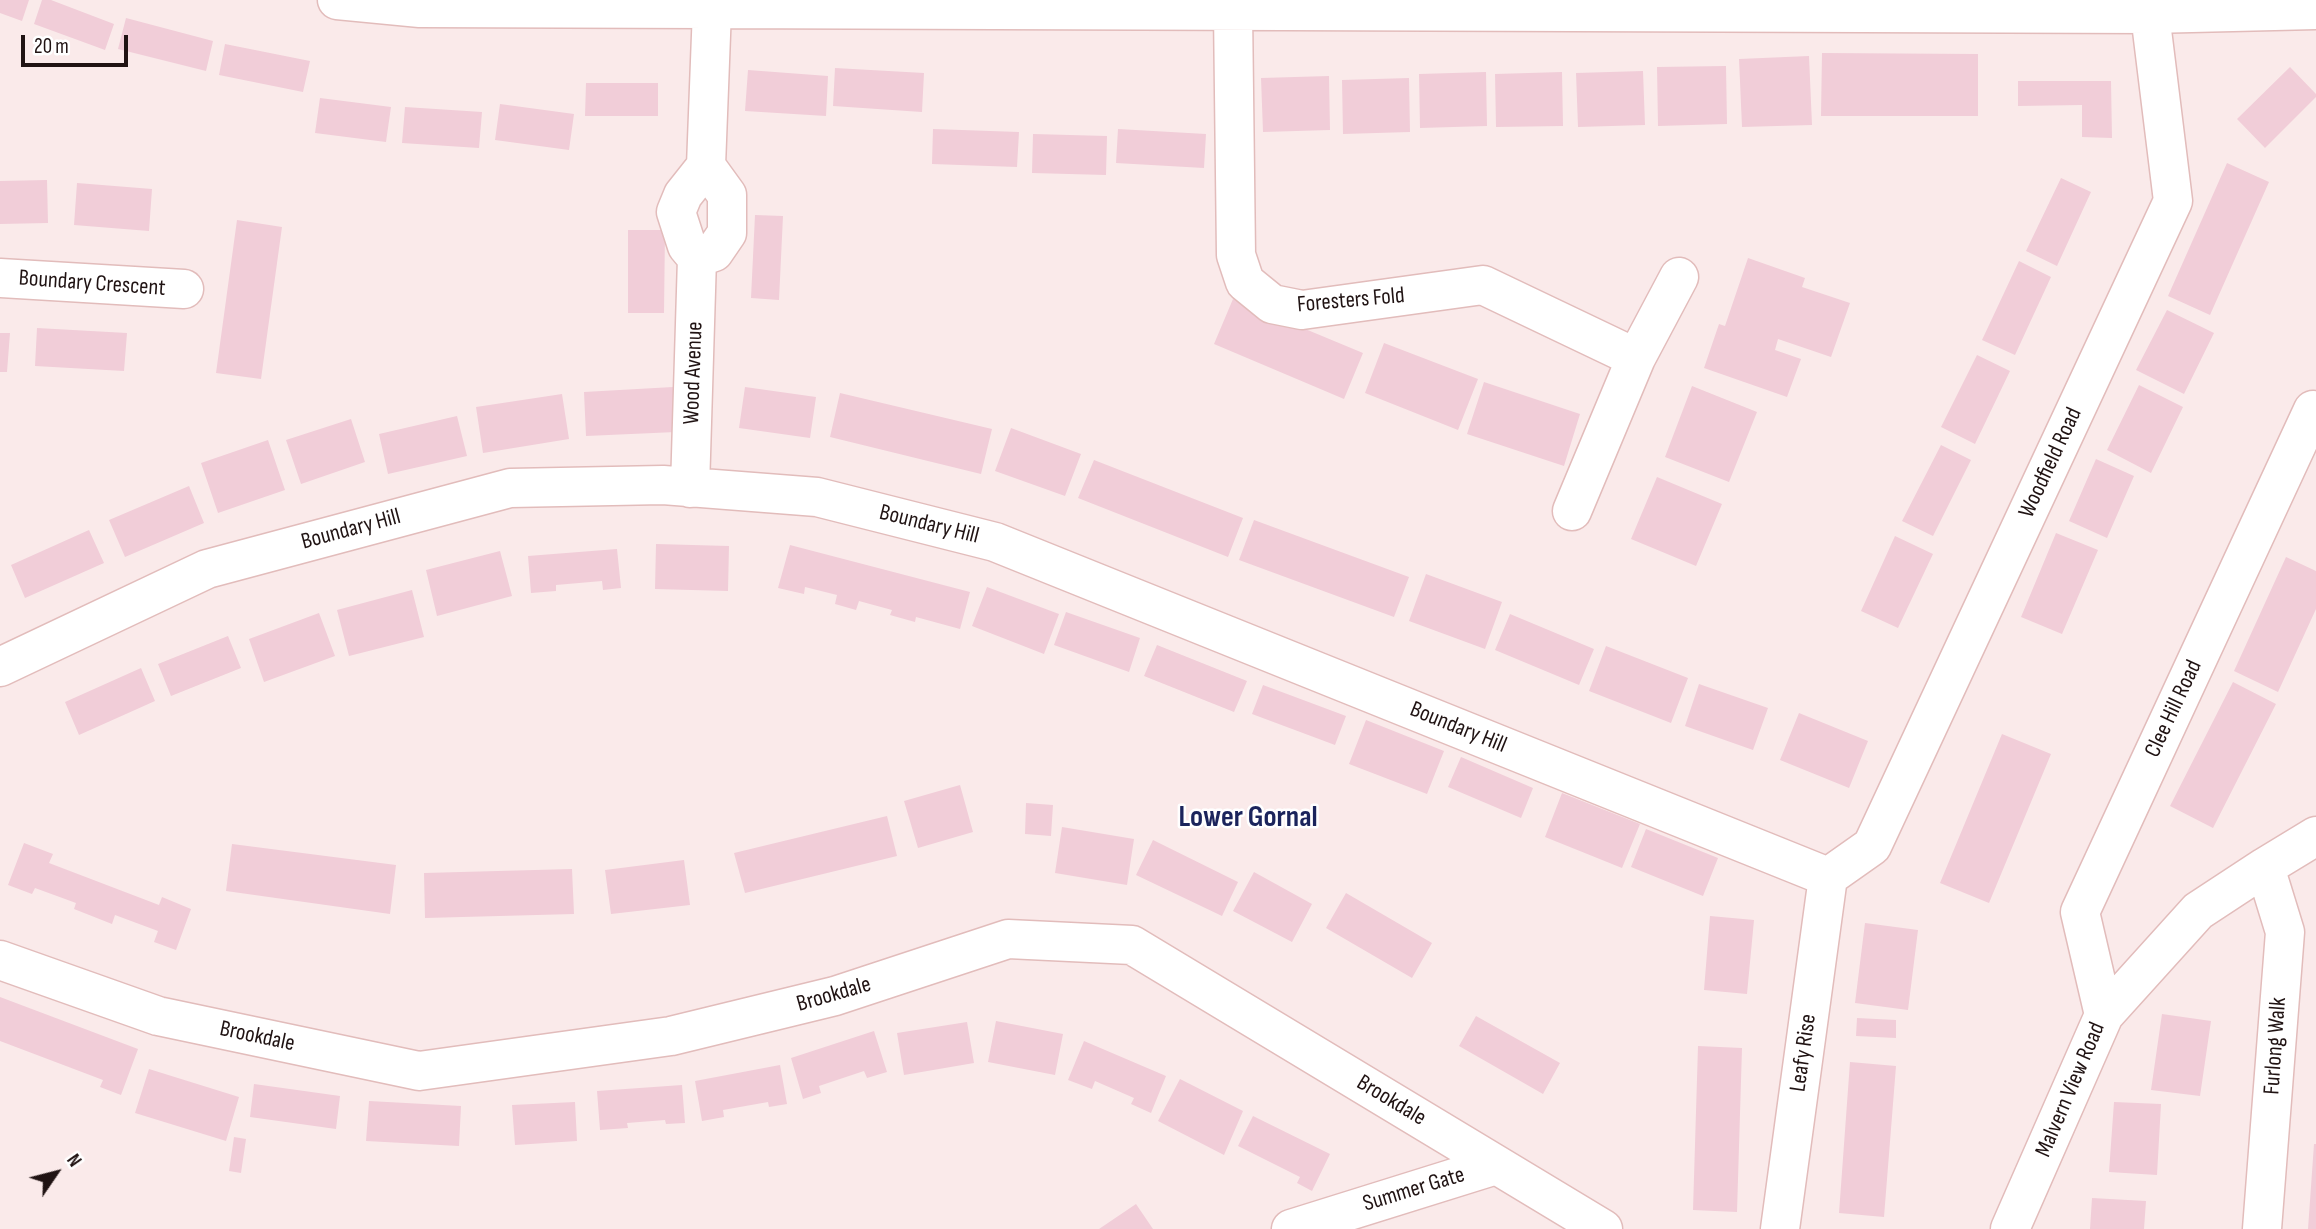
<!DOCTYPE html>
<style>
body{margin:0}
#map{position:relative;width:2316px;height:1229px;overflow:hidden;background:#faeaea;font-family:"Sofia Sans Condensed",sans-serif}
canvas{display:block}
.north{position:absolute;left:21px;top:1138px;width:70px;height:70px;-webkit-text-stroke:5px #fff;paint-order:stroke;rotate:55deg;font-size:19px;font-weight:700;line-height:28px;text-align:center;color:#201313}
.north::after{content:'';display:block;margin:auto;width:24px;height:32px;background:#201313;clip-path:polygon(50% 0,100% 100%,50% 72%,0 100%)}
.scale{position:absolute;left:21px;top:35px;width:107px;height:32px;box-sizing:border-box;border:4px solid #201313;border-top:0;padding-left:9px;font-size:21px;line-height:24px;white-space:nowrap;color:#201313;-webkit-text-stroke:5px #fff;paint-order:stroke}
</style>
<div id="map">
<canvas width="2316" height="1229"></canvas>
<div class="north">N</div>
<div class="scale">20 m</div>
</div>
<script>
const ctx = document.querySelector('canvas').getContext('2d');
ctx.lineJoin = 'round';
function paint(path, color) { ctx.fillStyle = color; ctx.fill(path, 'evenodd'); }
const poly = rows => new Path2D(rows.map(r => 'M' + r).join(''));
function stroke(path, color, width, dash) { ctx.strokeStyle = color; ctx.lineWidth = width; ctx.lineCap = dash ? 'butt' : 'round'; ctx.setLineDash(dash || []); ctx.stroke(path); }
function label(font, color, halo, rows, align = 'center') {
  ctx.font = font + ' "Sofia Sans Condensed",sans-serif'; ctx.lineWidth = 5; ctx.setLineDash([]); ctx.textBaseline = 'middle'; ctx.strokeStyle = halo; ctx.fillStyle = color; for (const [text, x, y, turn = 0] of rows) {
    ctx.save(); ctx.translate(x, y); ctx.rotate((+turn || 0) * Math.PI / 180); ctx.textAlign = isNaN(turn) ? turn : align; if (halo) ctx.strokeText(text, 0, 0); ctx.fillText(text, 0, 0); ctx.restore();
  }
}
paint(poly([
 [0,0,29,0,22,21,0,13],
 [42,0,51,0,114,24,105,50,34,24],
 [126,18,213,41,206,71,118,49],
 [225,44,310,61,303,92,219,75],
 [1822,53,1978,54,1978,116,1821,116],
 [1809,56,1812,125,1742,127,1739,59],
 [1726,66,1727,124,1658,126,1657,67],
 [2290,67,2316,94,2316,97,2265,148,2237,119],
 [835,68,924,73,922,112,833,106],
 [748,70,828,76,826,116,745,111],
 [1643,71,1645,125,1578,127,1576,73],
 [1486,72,1487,126,1420,128,1419,74],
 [1562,72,1563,126,1496,127,1495,74],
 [1329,76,1330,130,1263,132,1261,78],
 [1409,78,1410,132,1343,134,1342,80],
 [2018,81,2111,81,2112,138,2082,137,2082,105,2018,106],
 [586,83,658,83,658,116,585,116],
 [320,98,391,107,386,142,315,133],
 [500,104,574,114,569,150,495,140],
 [405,107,482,112,479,148,402,143],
 [933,129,1019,132,1017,167,932,164],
 [1118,129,1206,134,1204,168,1116,163],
 [1033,134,1107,136,1106,175,1032,173],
 [2227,163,2269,182,2210,315,2168,296],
 [2061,178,2091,192,2057,266,2026,251],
 [47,180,48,223,0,224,0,181],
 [77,183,152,189,149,231,74,225],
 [755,215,783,216,779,300,751,298],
 [237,220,282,227,261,379,216,373],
 [628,230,665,230,664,313,628,313],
 [1748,258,1805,278,1802,287,1850,303,1831,357,1778,339,1775,350,1801,359,1787,397,1704,368,1719,324,1725,326],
 [2019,261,2051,277,2015,355,1982,340],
 [1233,299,1363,353,1344,399,1214,344],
 [2167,310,2214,333,2184,394,2136,370],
 [37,328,127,333,124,371,35,366],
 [0,333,10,333,7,372,0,372],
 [1384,343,1478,379,1458,430,1365,393],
 [1977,355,2010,371,1975,444,1941,427],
 [1484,382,1580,414,1564,466,1467,434],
 [2139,385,2183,407,2151,473,2107,450],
 [1692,386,1757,412,1729,482,1665,457],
 [673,387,676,432,586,436,584,392],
 [745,387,816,397,810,438,739,428],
 [840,393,992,429,981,474,830,437],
 [562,394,569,439,483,453,476,407],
 [457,416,467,456,388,474,379,434],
 [351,419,365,462,301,484,286,440],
 [1011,428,1081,454,1065,496,995,471],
 [268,440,285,490,218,513,201,463],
 [1941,445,1971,460,1933,536,1902,521],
 [2096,459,2134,476,2107,538,2069,521],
 [1094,460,1243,518,1228,557,1078,498],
 [1657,477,1722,504,1696,566,1631,539],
 [189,486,204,523,125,557,109,520],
 [1254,520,1409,577,1394,617,1239,560],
 [89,530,104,563,25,598,11,565],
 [2056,533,2098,550,2062,634,2021,617],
 [1895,536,1933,554,1898,628,1861,611],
 [656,544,729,546,728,591,655,589],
 [790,545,970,592,960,629,916,617,915,622,890,615,892,610,859,601,856,610,835,604,837,595,805,587,804,594,778,588],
 [617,549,621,588,603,590,602,581,556,585,556,591,531,593,528,556],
 [500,551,512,596,437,616,426,570],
 [2286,557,2316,571,2316,609,2278,692,2234,671],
 [1426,574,1502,602,1485,649,1409,621],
 [987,587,1059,614,1044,654,972,626],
 [412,590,424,637,349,656,337,610],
 [1066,612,1140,638,1129,672,1054,645],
 [319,613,335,656,264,682,249,639],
 [1510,614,1594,649,1579,685,1495,650],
 [228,636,241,668,171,696,158,664],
 [1157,645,1247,681,1234,712,1144,676],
 [1606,646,1688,678,1671,723,1589,691],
 [141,668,155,701,79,735,65,702],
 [2233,682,2276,704,2213,828,2170,806],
 [1699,684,1768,708,1753,750,1685,726],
 [1263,685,1346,716,1335,745,1252,714],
 [1799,713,1868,741,1849,788,1780,760],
 [1366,720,1444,751,1427,794,1349,764],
 [2002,734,2051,754,1989,903,1940,883],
 [1461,757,1533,788,1521,818,1448,787],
 [960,785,973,832,918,848,904,801],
 [1562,793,1640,824,1622,868,1545,837],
 [1026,803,1053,805,1051,836,1025,834],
 [887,816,897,856,745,893,734,853],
 [1062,827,1134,839,1127,885,1055,873],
 [1646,829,1718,858,1703,896,1631,867],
 [1153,840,1238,882,1222,916,1136,875],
 [24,843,53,854,49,863,159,905,162,897,191,909,176,950,154,942,158,931,115,915,112,924,74,909,76,903,35,888,32,894,8,885],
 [232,844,396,865,390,914,226,891],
 [684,860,690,905,611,914,605,870],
 [572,869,574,914,425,918,424,873],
 [1254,872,1312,904,1292,942,1233,911],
 [1346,893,1432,943,1412,978,1326,928],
 [1710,916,1754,920,1747,994,1704,990],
 [1865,923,1918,930,1908,1010,1855,1003],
 [0,997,138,1049,121,1095,100,1087,103,1080,0,1041],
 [2162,1014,2211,1021,2200,1096,2151,1090],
 [1476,1016,1560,1063,1543,1094,1459,1046],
 [1857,1018,1896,1020,1896,1038,1856,1036],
 [996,1021,1063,1034,1055,1075,988,1062],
 [967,1022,974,1063,904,1075,897,1033],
 [874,1031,887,1072,867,1078,864,1071,819,1086,821,1093,803,1099,791,1058],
 [1084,1041,1166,1076,1151,1113,1131,1104,1134,1098,1095,1081,1092,1089,1068,1080],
 [1698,1046,1742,1048,1737,1212,1693,1210],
 [1850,1062,1896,1066,1884,1217,1839,1213],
 [780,1065,787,1104,769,1107,768,1102,723,1110,724,1117,702,1121,695,1081],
 [149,1069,239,1097,226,1141,135,1113],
 [1180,1079,1243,1111,1224,1155,1158,1121],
 [254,1084,340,1096,336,1129,250,1117],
 [682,1085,685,1123,666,1124,665,1120,627,1123,628,1128,600,1130,597,1091],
 [369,1101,461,1106,459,1146,366,1141],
 [575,1102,577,1141,515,1145,512,1105],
 [2114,1102,2161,1104,2157,1175,2109,1172],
 [1253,1116,1330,1154,1312,1191,1297,1183,1300,1177,1238,1146],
 [234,1137,246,1139,241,1173,229,1171],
 [2314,1144,2316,1144,2316,1229,2308,1229],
 [2092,1198,2146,1201,2144,1229,2090,1229],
 [1136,1204,1153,1229,1099,1229]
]), '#f1cdd8');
const minor = poly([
 [337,0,420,8,2150,14,2316,10],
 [1233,11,1236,255,1245,282,1272,304,1302,310,1483,285,1636,358],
 [697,258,714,252,727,233,727,195,706,166],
 [0,278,184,289],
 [690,488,697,258,687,246,676,212,683,195,706,166,712,9],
 [1572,511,1636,358,1679,277],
 [0,667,207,569,510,488,663,485,817,497,995,542,1828,877],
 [1828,877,1872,846,2173,201,2150,14],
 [0,960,158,1016,419,1071,671,1036,835,996,1008,939,1132,945,1603,1229],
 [2104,1015,2080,912,2313,410],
 [1291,1229,1496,1165],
 [1780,1229,1828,877],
 [2010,1229,2104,1015,2198,911,2265,867,2316,836],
 [2262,1229,2285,932,2265,867]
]);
stroke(minor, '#e2bcbb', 41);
stroke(minor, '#fff', 38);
label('23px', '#201313', '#fff', [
 ["Boundary Crescent",92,284,4],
 ["Foresters Fold",1351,301,-5],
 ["Wood Avenue",694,373,-88],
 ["Woodfield Road",2051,463,-65],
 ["Boundary Hill",929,525,14],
 ["Boundary Hill",351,530,-15],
 ["Clee Hill Road",2174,709,-65],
 ["Boundary Hill",1458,728,22],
 ["Brookdale",834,995,-16],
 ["Brookdale",257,1037,12],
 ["Furlong Walk",2276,1046,-86],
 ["Leafy Rise",1804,1053,-82],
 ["Malvern View Road",2071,1090,-67],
 ["Brookdale",1391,1101,31],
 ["Summer Gate",1414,1190,-17]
]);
label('bold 30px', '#1b245c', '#fff', [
 ["Lower Gornal",1248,818]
]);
</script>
